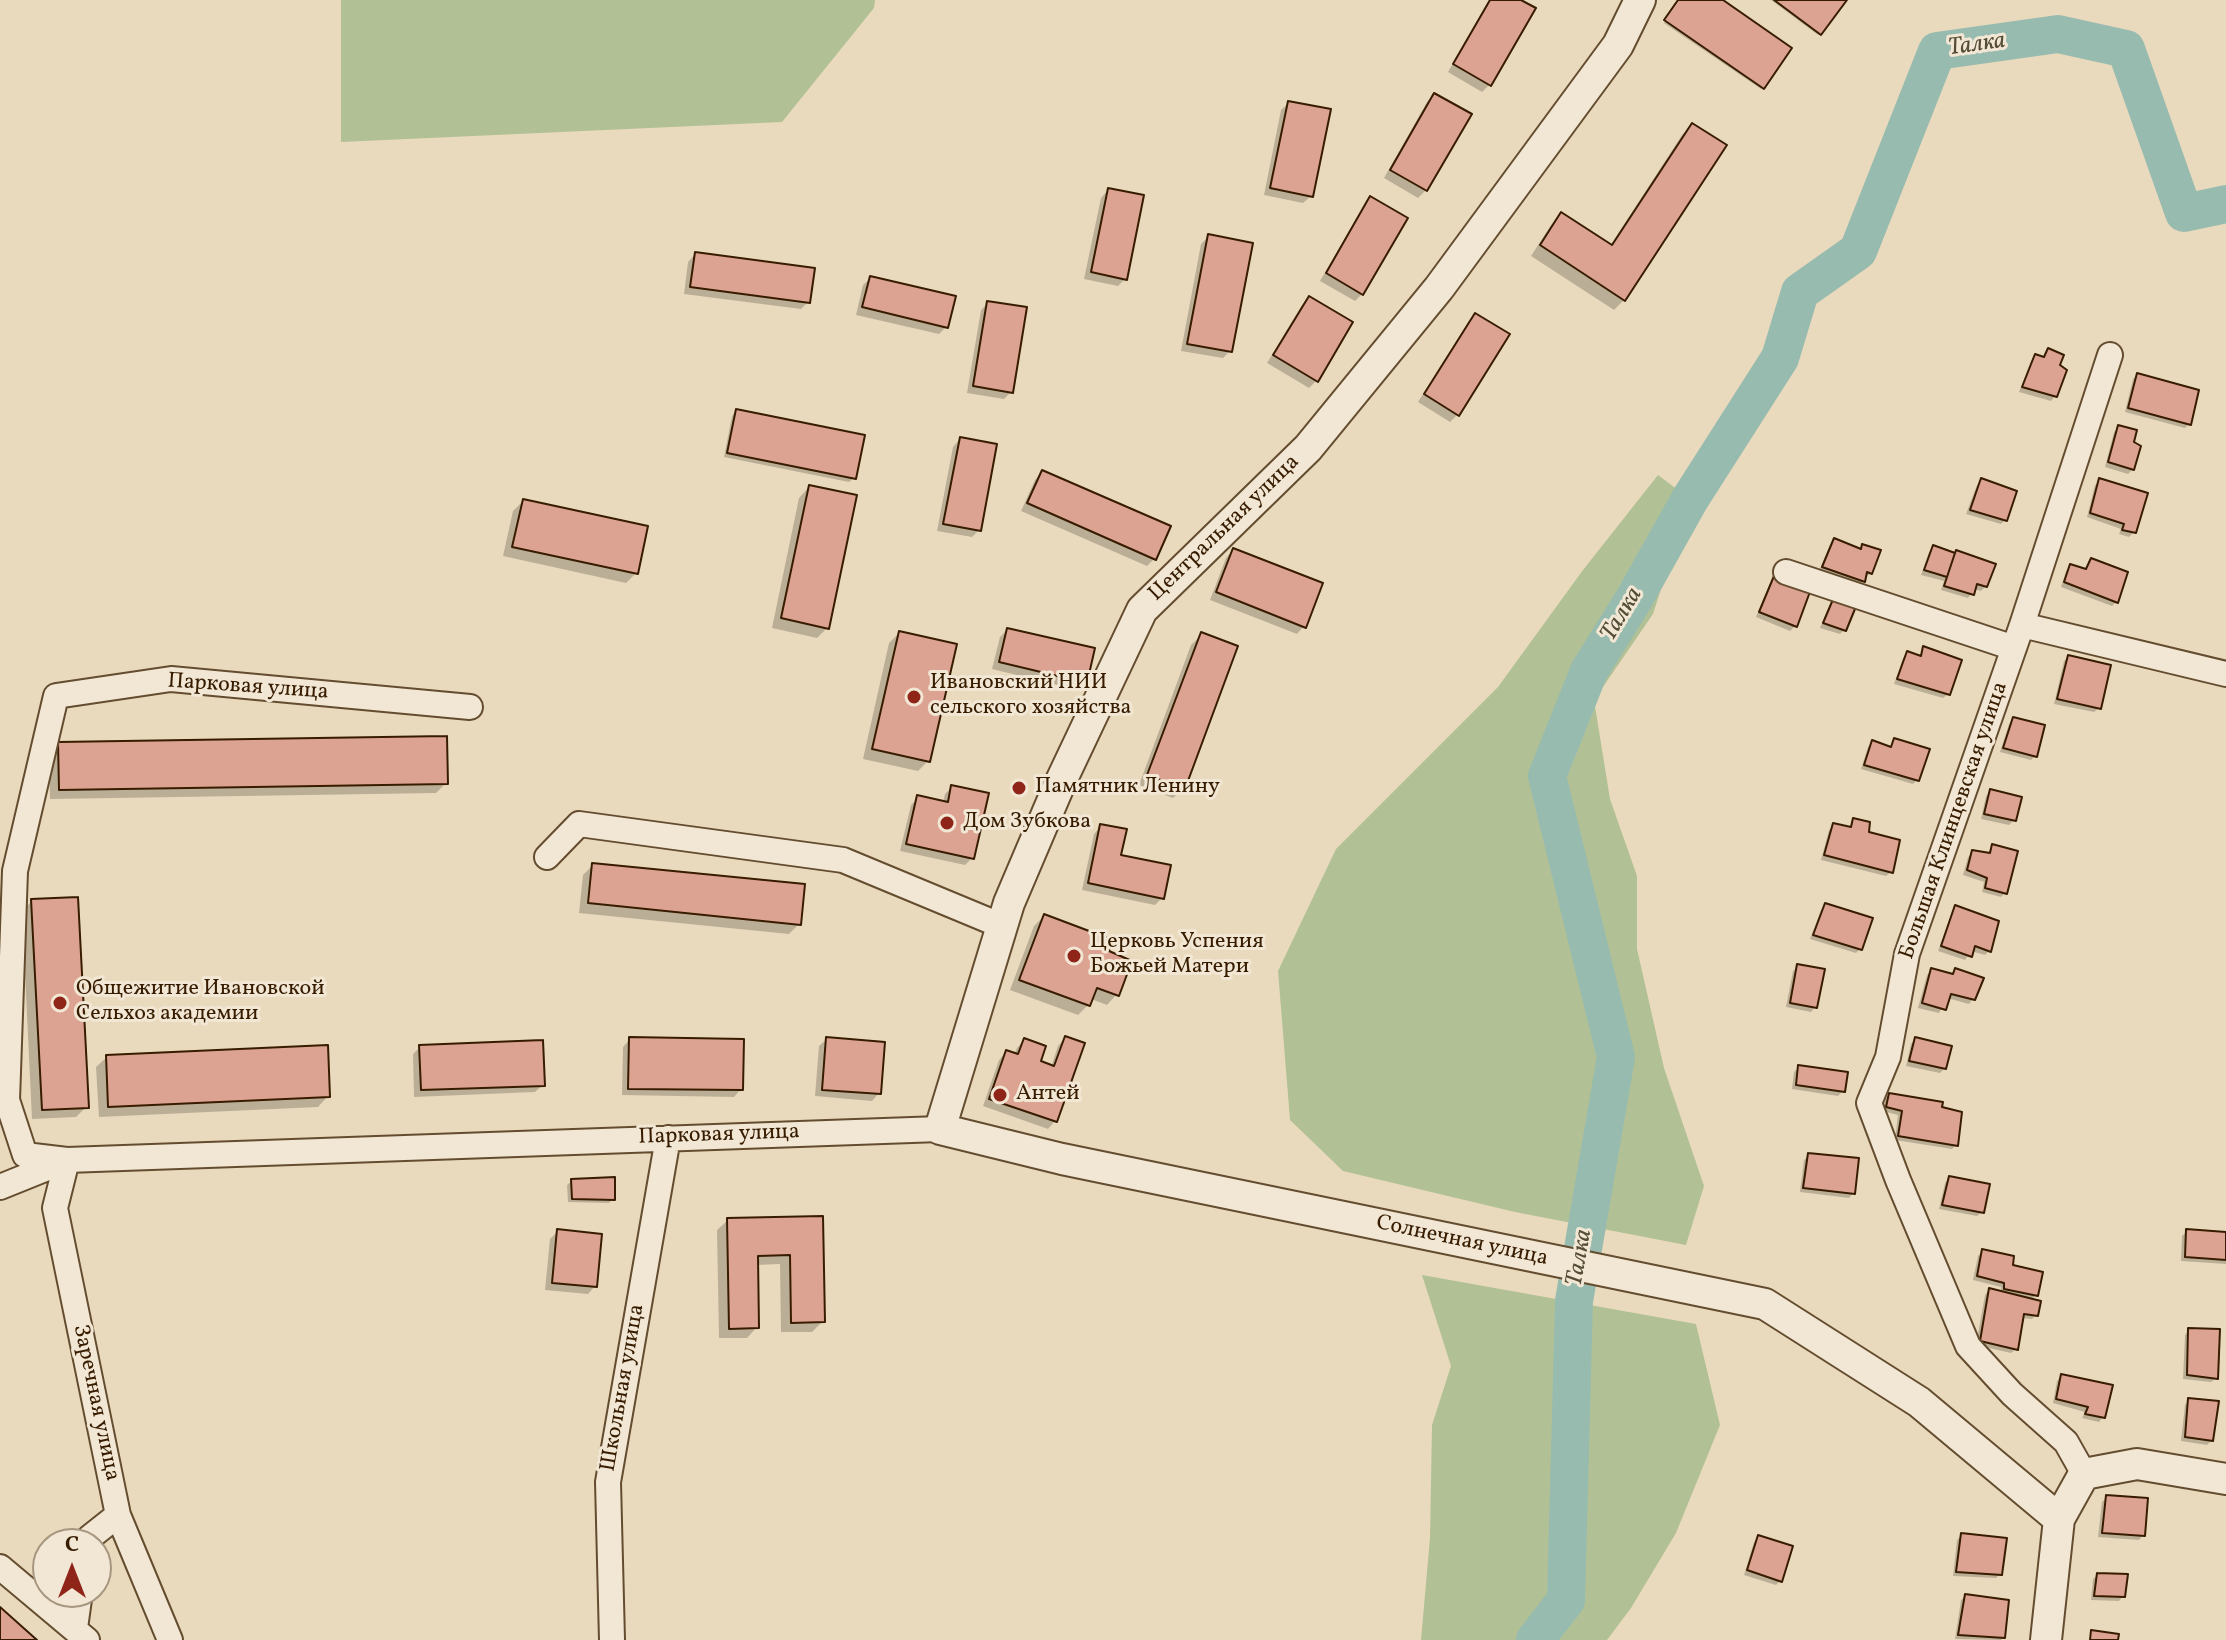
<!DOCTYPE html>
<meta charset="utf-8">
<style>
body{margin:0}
#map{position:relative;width:2226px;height:1640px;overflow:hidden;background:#eadabd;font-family:Vollkorn,serif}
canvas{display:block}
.north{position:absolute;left:32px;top:1528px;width:80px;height:80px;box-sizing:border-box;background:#f1e7d4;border:2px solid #a7967f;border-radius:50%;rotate:0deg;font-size:22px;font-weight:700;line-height:32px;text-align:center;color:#371c00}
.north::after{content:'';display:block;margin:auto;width:28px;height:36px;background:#8f2418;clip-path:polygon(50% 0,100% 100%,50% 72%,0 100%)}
</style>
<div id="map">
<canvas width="2226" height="1640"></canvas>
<div class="north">С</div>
</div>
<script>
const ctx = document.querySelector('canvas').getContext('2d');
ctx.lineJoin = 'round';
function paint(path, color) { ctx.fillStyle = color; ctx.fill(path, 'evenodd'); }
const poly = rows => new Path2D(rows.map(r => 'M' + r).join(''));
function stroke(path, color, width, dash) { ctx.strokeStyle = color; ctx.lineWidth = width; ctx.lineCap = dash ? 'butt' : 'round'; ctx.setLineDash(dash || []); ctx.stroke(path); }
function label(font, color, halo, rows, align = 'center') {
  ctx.font = font + ' Vollkorn,serif'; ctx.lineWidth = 6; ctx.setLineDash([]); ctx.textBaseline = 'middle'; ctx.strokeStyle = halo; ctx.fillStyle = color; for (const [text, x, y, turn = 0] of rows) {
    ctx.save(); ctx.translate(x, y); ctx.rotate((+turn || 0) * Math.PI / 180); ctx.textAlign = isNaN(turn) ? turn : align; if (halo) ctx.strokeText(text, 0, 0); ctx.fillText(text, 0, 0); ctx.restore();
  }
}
paint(poly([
 [341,0,875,0,874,8,782,122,341,142],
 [1658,475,1690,499,1653,614,1594,700,1610,799,1637,876,1637,949,1664,1068,1704,1186,1686,1245,1515,1212,1343,1171,1290,1120,1278,971,1336,849,1498,687,1583,570],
 [1422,1275,1696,1324,1720,1425,1676,1533,1631,1608,1607,1640,1421,1640,1430,1538,1432,1425,1451,1366]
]), '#b1c195');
paint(poly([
 [1489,0,1517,0,1489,85,1482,92,1448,72],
 [1680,0,1719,0,1790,48,1761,89,1664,23],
 [1771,0,1844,0,1818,35],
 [1434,95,1469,115,1426,190,1418,198,1384,178,1427,102],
 [1289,103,1311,196,1303,203,1264,195,1281,110],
 [1692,125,1624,300,1614,310,1531,256,1551,225,1561,215,1610,246,1682,135],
 [1108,190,1125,279,1118,286,1084,279,1101,198],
 [1371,199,1362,294,1355,301,1320,281,1364,206],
 [1209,236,1230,351,1223,358,1181,351,1201,244],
 [695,254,808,302,801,309,684,294,688,262],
 [871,278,946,327,939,334,856,315,863,285],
 [1309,298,1316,381,1309,388,1267,363,1302,305],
 [988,303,1011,392,1004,399,967,393,981,310],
 [1475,315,1457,415,1450,422,1418,402,1468,323],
 [2048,351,2055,396,2051,401,2019,392,2031,361,2036,356,2042,359],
 [2137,375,2189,424,2185,428,2125,412,2133,379],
 [736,411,854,478,849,482,724,457,732,416],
 [2119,427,2133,469,2128,474,2105,467,2114,432],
 [960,439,979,530,972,537,937,531,953,447],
 [1042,472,1155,558,1147,566,1021,511,1035,480],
 [1982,480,2005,520,2001,524,1966,514,1977,485],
 [2100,480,2134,532,2129,537,2119,534,2121,529,2087,517,2095,485],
 [809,487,827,628,817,638,772,628,799,498],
 [523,501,636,573,626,583,503,556,513,511],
 [1834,540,1859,550,1863,546,1870,573,1859,585,1819,571,1830,545],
 [1933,547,1986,586,1981,591,1974,589,1968,598,1941,590,1944,581,1921,575,1929,552],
 [1233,550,1304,626,1297,634,1210,600,1226,558],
 [2091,560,2116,602,2112,606,2061,587,2066,571,2071,566,2084,570],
 [1775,578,1795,626,1790,631,1756,617,1770,583],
 [1834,599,1844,630,1840,634,1820,628,1830,604],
 [1007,630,1085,682,1078,690,992,669,1000,637],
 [899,633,928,761,918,771,863,759,889,643],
 [1201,635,1183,788,1173,798,1139,785,1191,645],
 [1924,648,1948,694,1943,698,1894,684,1903,658,1907,653,1918,657],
 [2068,657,2099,708,2094,712,2054,704,2064,661],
 [2013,719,2035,756,2031,760,2000,752,2009,724],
 [1894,740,1917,780,1913,784,1861,769,1868,747,1873,743,1889,748],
 [59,744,446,783,436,793,50,799,49,755],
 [952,787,972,858,965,865,900,851,911,805,918,798,943,803,945,794],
 [1991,791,2014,820,2009,825,1981,819,1986,796],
 [1854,820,1866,833,1891,872,1886,876,1821,860,1829,830,1834,825,1848,829],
 [1101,826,1119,856,1162,898,1155,905,1082,890,1094,834],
 [1992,846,2005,893,2001,897,1982,892,1984,882,1963,875,1968,857,1973,852,1987,854],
 [593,865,799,924,789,934,579,913,583,875],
 [32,901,86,1107,76,1117,32,1119,22,911],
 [1825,905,1860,949,1856,953,1810,939,1821,910],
 [1956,907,1989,951,1985,955,1971,951,1965,960,1938,951,1952,912],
 [1044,916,1106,953,1117,994,1107,1005,1091,999,1088,1005,1078,1015,1010,990,1034,926],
 [1798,967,1815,1007,1811,1012,1786,1007,1793,971],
 [1932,970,1950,975,1956,970,1973,999,1969,1004,1947,998,1939,1013,1918,1008,1927,975],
 [1065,1038,1055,1121,1048,1129,983,1106,999,1060,1006,1052,1014,1055,1017,1048,1024,1040,1039,1062,1051,1067,1058,1046],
 [630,1039,741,1089,734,1097,622,1095,623,1047],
 [827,1039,879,1093,872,1101,815,1096,819,1046],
 [1915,1039,1945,1068,1940,1073,1906,1066,1911,1044],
 [420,1047,543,1085,535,1092,414,1097,413,1054],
 [107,1057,328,1096,318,1107,99,1117,96,1067],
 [1799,1067,1843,1091,1838,1096,1792,1089,1794,1072],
 [1890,1095,1956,1145,1952,1149,1895,1140,1898,1115,1883,1111,1885,1099],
 [1809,1155,1853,1193,1849,1198,1800,1192,1804,1160],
 [1949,1178,1982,1212,1977,1216,1939,1209,1945,1183],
 [572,1181,613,1199,609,1203,568,1202,567,1185],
 [821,1218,823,1321,812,1332,781,1332,780,1264,756,1265,757,1327,747,1338,719,1338,717,1230,728,1220],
 [558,1231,595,1286,588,1294,545,1290,550,1239],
 [2187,1231,2226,1234,2226,1264,2181,1261,2182,1236],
 [1983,1251,2010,1266,2036,1295,2031,1300,2036,1315,2032,1319,2021,1318,2016,1349,2011,1353,1976,1345,1985,1295,1989,1290,2001,1293,2001,1287,1973,1280,1978,1256],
 [2189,1330,2216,1378,2211,1382,2183,1379,2185,1335],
 [2062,1376,2103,1417,2099,1422,2082,1418,2085,1412,2053,1403,2057,1381],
 [2189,1400,2212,1440,2207,1445,2181,1441,2185,1405],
 [2107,1497,2143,1535,2139,1540,2098,1537,2102,1502],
 [1962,1535,2000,1574,1996,1578,1953,1576,1957,1540],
 [1759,1537,1780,1581,1776,1585,1744,1575,1754,1542],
 [2098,1575,2123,1596,2119,1601,2091,1600,2093,1579],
 [1966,1596,2003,1638,2001,1640,1955,1639,1961,1600]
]), '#0003');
stroke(poly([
 [1535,1640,1566,1600,1574,1301,1616,1057,1547,776,1589,671,1634,599,1690,499,1780,358,1800,292,1858,251,1937,51,2058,34,2126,49,2184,213,2226,204]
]), '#98bbaf', 38);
const building = poly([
 [1490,0,1521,0,1536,8,1491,86,1453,64,1490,0],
 [1678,0,1723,0,1792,48,1764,89,1664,20,1678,0],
 [1774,0,1847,0,1821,35,1774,0],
 [1434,93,1472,114,1427,191,1390,170,1434,93],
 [1288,101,1331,109,1313,197,1270,188,1288,101],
 [1692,123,1727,145,1625,301,1540,245,1561,212,1612,245,1692,123],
 [1108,188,1144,195,1127,280,1091,272,1108,188],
 [1370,196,1408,218,1363,295,1326,273,1370,196],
 [1208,234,1253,243,1232,352,1187,344,1208,234],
 [695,252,815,268,810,303,690,287,695,252],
 [870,276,956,296,948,328,862,307,870,276],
 [1309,296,1353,322,1318,382,1273,355,1309,296],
 [987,301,1027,307,1013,393,973,386,987,301],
 [1475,313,1510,334,1459,416,1424,394,1475,313],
 [2048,348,2064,355,2060,365,2067,370,2057,397,2022,387,2035,354,2044,357,2048,348],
 [2137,373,2199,390,2191,425,2128,408,2137,373],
 [736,409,865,435,856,479,727,453,736,409],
 [2118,425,2137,430,2134,442,2141,446,2134,470,2108,462,2118,425],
 [960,437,997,444,981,531,943,524,960,437],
 [1042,470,1171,526,1156,560,1027,503,1042,470],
 [1981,478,2017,491,2007,521,1970,510,1981,478],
 [2099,478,2148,493,2136,533,2122,530,2124,524,2090,513,2099,478],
 [809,485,857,495,829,629,781,618,809,485],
 [523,499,648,526,638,574,512,547,523,499],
 [1834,538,1861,549,1862,544,1881,550,1872,574,1867,572,1865,582,1822,567,1834,538],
 [1933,545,1955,553,1947,577,1924,570,1933,545],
 [1233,548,1323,583,1306,628,1216,592,1233,548],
 [1956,550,1996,564,1987,587,1977,584,1974,595,1944,586,1956,550],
 [2091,558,2128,572,2118,603,2064,582,2070,564,2086,569,2091,558],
 [1774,576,1811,589,1797,627,1759,612,1774,576],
 [1834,597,1857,604,1846,631,1823,623,1834,597],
 [1007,628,1095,648,1087,683,999,662,1007,628],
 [899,631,957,644,930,762,872,749,899,631],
 [1201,632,1238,646,1185,789,1147,775,1201,632],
 [1923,646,1962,660,1950,695,1897,679,1907,651,1921,656,1923,646],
 [2068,655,2111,665,2101,709,2057,699,2068,655],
 [2013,717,2045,725,2037,757,2003,748,2013,717],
 [447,736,448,784,59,790,58,742,447,736],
 [1894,738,1930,749,1919,781,1864,765,1872,740,1891,747,1894,738],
 [951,785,989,793,974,859,906,844,917,795,948,802,951,785],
 [1990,789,2022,797,2016,821,1984,814,1990,789],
 [1853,818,1870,822,1869,832,1900,840,1893,873,1824,855,1833,823,1851,827,1853,818],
 [1100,824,1127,829,1121,855,1171,865,1164,899,1088,883,1100,824],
 [1992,844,2018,851,2007,894,1985,888,1987,878,1967,870,1972,850,1990,853,1992,844],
 [592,863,805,884,801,925,588,903,592,863],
 [78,897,89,1108,42,1110,31,899,78,897],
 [1825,903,1873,918,1862,950,1813,935,1825,903],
 [1955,905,1999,921,1991,952,1975,946,1972,957,1941,946,1955,905],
 [1044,914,1113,940,1109,951,1132,961,1119,996,1097,988,1090,1006,1019,980,1044,914],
 [1797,964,1825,969,1817,1008,1790,1003,1797,964],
 [1931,968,1953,974,1955,968,1984,978,1975,1000,1951,994,1946,1010,1922,1003,1931,968],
 [1065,1036,1085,1043,1057,1122,989,1099,1006,1050,1018,1054,1024,1038,1046,1046,1041,1061,1054,1066,1065,1036],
 [629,1037,744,1039,743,1090,628,1089,629,1037],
 [826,1037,885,1042,881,1094,822,1090,826,1037],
 [1915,1037,1952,1046,1946,1069,1909,1061,1915,1037],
 [543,1040,545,1086,421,1090,419,1045,543,1040],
 [328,1045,330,1097,108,1107,106,1055,328,1045],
 [1798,1065,1848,1072,1845,1092,1796,1085,1798,1065],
 [1889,1093,1943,1102,1942,1107,1962,1112,1958,1146,1898,1136,1902,1111,1886,1107,1889,1093],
 [1808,1153,1859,1158,1855,1194,1803,1188,1808,1153],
 [1949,1176,1990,1184,1984,1213,1942,1205,1949,1176],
 [615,1177,615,1200,572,1199,571,1179,615,1177],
 [823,1216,825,1322,791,1323,790,1255,758,1256,759,1328,729,1329,727,1218,823,1216],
 [557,1229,602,1234,597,1287,552,1283,557,1229],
 [2186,1229,2226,1232,2226,1260,2185,1257,2186,1229],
 [1982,1249,2014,1256,2013,1265,2043,1272,2038,1296,2004,1289,2004,1283,1977,1276,1982,1249],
 [1989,1288,2041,1301,2038,1316,2024,1314,2018,1350,1980,1341,1989,1288],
 [2188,1328,2220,1329,2218,1379,2187,1375,2188,1328],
 [2061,1374,2113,1385,2105,1418,2085,1414,2088,1407,2056,1399,2061,1374],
 [2188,1398,2219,1401,2213,1441,2185,1437,2188,1398],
 [2106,1495,2148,1498,2145,1536,2102,1533,2106,1495],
 [1961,1533,2007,1538,2002,1575,1956,1572,1961,1533],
 [1758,1535,1793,1546,1782,1582,1747,1570,1758,1535],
 [2097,1573,2128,1574,2125,1597,2094,1596,2097,1573],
 [1965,1594,2009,1600,2005,1638,1958,1635,1965,1594],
 [0,1607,37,1640,0,1640,0,1607],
 [2091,1630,2119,1634,2118,1640,2090,1640,2091,1630]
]);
paint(building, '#dda392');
stroke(building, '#371c00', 2);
const minor = poly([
 [1786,572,2014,648],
 [2022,625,2226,674],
 [547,857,579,824,843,860,1002,926],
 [0,1187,67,1160,940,1129],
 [2084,1474,2066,1442,2012,1394,1968,1346,1898,1180,1869,1103,1888,1057,1907,954,2022,625,2110,355],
 [87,1544,89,1538,118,1515],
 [0,1567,87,1640],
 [75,1628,80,1592],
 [170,1640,118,1515,55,1208,67,1160,25,1155,7,1100,15,871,56,696,171,679,470,707],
 [612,1640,608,1482,668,1138]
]);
const tertiary = poly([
 [1640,0,1618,45,1439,288,1308,448,1142,610,1061,781,1009,903,940,1129,1062,1159,1765,1304,1919,1402,2059,1519],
 [2046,1640,2059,1519,2084,1474,2137,1464,2226,1479]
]);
stroke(minor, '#644c2f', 28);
stroke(tertiary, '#644c2f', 34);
stroke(minor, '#f1e7d4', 24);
stroke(tertiary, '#f1e7d4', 30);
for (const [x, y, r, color] of [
 [914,697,8,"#8f2418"],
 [1019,788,8,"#8f2418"],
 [947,823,8,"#8f2418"],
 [1074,956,8,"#8f2418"],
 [60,1003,8,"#8f2418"],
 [1000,1095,8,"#8f2418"]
]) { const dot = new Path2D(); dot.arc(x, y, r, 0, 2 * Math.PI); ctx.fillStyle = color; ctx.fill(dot); stroke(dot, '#f1e7d4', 3); }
label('22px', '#371c00', '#f1e7d4', [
 ["Центральная улица",1225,529,-44],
 ["Парковая улица",248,688,4],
 ["Большая Клинцевская улица",1955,821,-71],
 ["Парковая улица",719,1136,-2],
 ["Солнечная улица",1462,1242,12],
 ["Школьная улица",624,1388,-80],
 ["Заречная улица",95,1403,78]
]);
label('22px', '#371c00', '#f1e7d4', [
 ["Ивановский НИИ",930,684],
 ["сельского хозяйства",930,709],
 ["Памятник Ленину",1035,788],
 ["Дом Зубкова",963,823],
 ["Церковь Успения",1090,943],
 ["Божьей Матери",1090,968],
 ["Общежитие Ивановской",76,990],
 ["Сельхоз академии",76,1015],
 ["Антей",1016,1095]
], 'left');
label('italic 24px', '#544c35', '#f1e7d4', [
 ["Талка",1977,46,-8],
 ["Талка",1623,615,-59],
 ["Талка",1581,1258,-80]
]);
</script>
